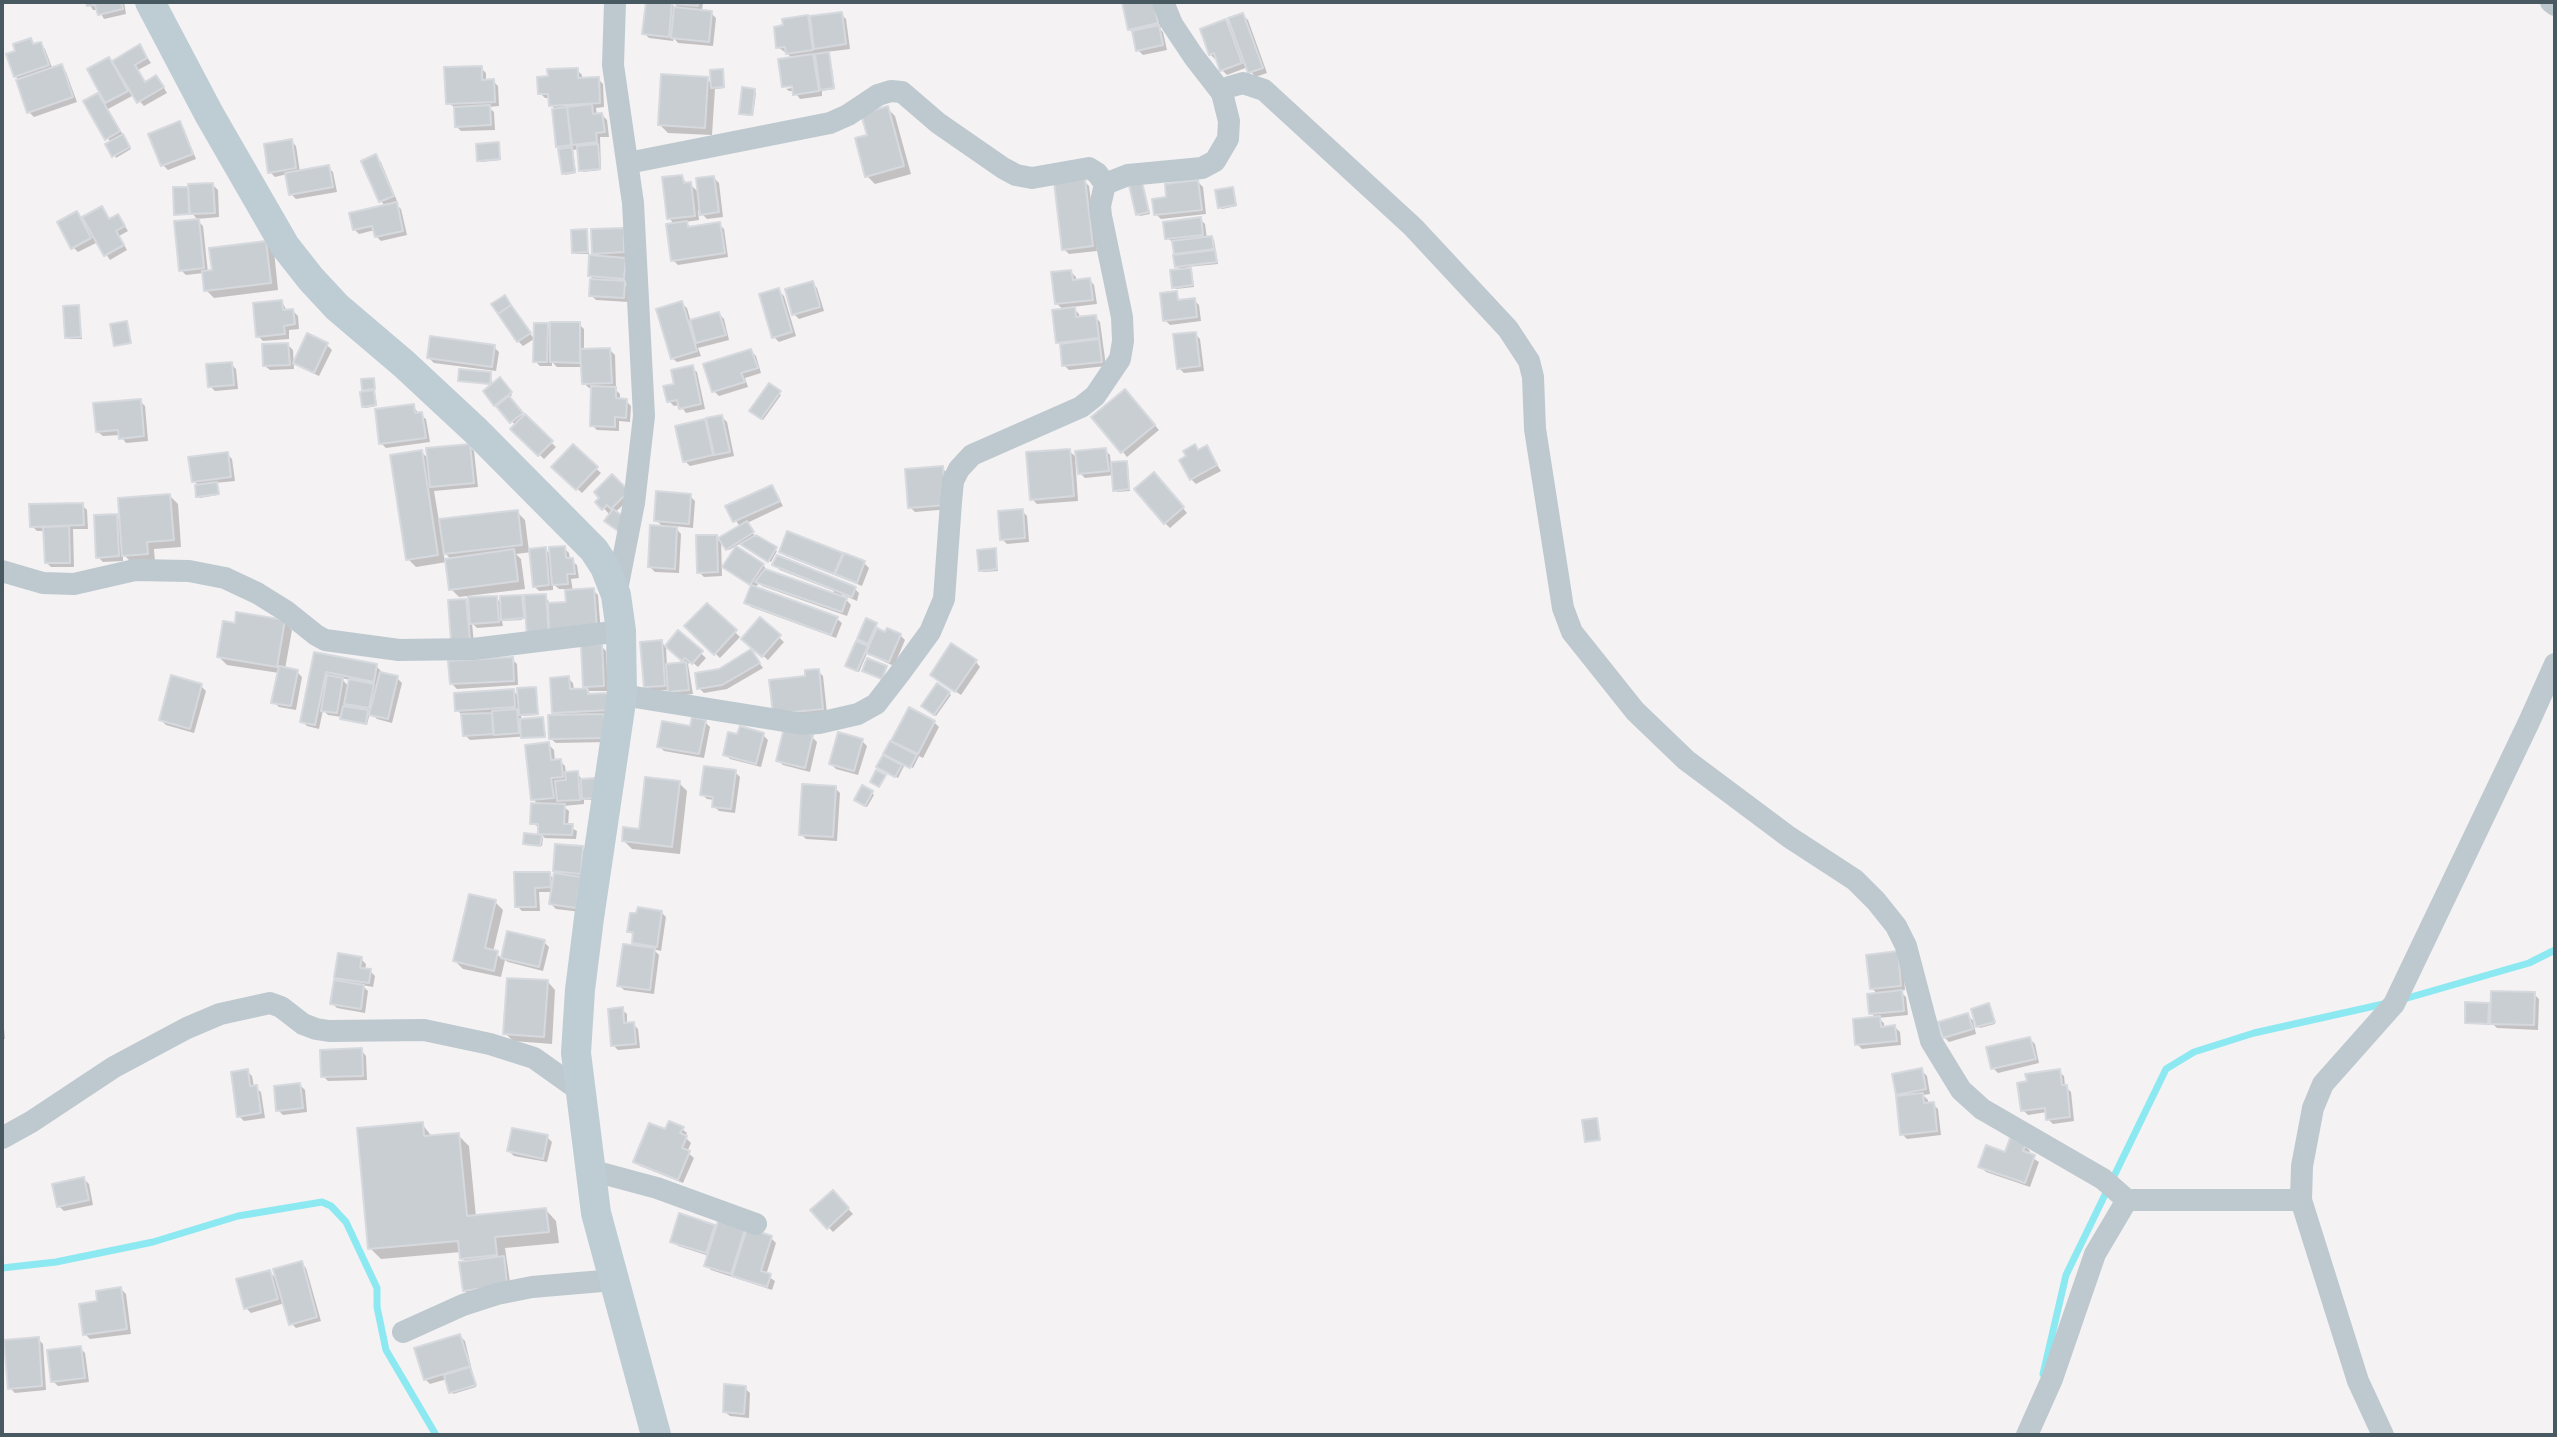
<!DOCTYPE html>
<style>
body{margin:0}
#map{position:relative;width:2557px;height:1437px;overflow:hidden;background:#f5f2f3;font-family:"IBM Plex Sans",sans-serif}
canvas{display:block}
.frame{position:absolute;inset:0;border:4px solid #495961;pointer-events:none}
</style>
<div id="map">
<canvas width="2557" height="1437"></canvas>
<div class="frame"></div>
</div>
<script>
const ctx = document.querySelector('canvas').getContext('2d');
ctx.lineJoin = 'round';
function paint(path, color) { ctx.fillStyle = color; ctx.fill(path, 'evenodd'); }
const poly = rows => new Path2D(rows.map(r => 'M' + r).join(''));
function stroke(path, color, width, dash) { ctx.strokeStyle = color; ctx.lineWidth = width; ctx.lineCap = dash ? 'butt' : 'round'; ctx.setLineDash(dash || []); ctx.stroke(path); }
paint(poly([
 [88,2,124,2,126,14,104,19,99,10,93,10],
 [648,2,670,2,676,8,677,2,703,2,702,12,711,13,716,18,713,46,678,43,674,38,673,41,649,38,644,33],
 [1124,2,1156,2,1162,27,1159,28,1163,32,1167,50,1143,55,1138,50,1134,34,1129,29],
 [841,14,846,19,850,49,826,52,830,56,835,89,822,91,822,96,800,99,794,91,789,91,786,89,802,86,784,86,794,59,778,47,808,17,813,23],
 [1243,15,1248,20,1267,73,1255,77,1248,67,1227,75,1222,70,1218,58,1215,59,1210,54,1226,21,1235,30],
 [30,40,36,45,40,44,45,49,53,70,61,67,66,72,77,102,34,117,29,112,20,81,15,76,17,52],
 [140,47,151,63,138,70,146,84,161,83,167,93,144,106,134,95,108,109,131,149,116,158,111,143,86,102,102,93,109,60,112,63],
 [481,68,486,73,486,82,493,81,498,86,499,106,488,107,494,112,495,130,461,131,456,126,456,108,448,103],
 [577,70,582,75,582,80,598,79,603,84,604,107,596,108,597,116,602,115,607,120,609,137,600,137,601,170,583,172,579,149,573,150,576,173,565,175,562,151,558,146,554,108,551,105,550,98,545,98,540,93],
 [723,71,725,88,715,89,712,135,668,133,660,125,707,79,713,85],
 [754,91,756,93,753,116,743,115,741,113],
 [887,108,895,116,911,174,875,184,867,176,869,137],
 [179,124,184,129,196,159,168,170,163,165],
 [291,141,296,146,300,172,328,167,333,172,337,192,296,199,291,194,287,174,275,177,270,172],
 [498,144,501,160,481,162,479,160],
 [376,157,381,162,397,201,394,202,401,209,407,235,381,241,376,236,375,230,359,234,354,229,386,207,381,201],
 [682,177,687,184,690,184,699,193,714,178,719,183,723,217,707,219,698,210,699,220,685,222,692,228,719,224,724,229,728,257,678,265,673,260,675,225,669,218],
 [1084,181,1089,186,1097,251,1069,254,1064,249],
 [1198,182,1203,187,1206,214,1161,219,1156,214,1169,199],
 [1141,184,1150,214,1140,216,1138,214],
 [213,185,218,190,219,217,197,219,190,211,190,215,176,214,187,189,191,193],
 [1233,190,1237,206,1222,209,1220,207],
 [102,208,111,220,118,216,128,231,119,236,127,250,110,260,98,242,78,252,73,247,76,214,82,219],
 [1200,219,1205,224,1207,239,1214,240,1218,264,1187,267,1192,272,1194,287,1176,289,1174,287,1182,271,1177,266,1174,243,1167,238],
 [198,221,203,226,208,273,266,243,274,251,278,290,214,298,206,290,204,273,186,275,181,270],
 [623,230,629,257,622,257,630,264,628,283,623,283,629,288,628,302,596,300,591,295,596,282,590,276,599,257,594,253],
 [586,231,589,254,576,254,574,252],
 [1071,272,1076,277,1076,281,1090,280,1094,285,1097,304,1072,307,1079,314,1080,319,1095,317,1100,322,1106,366,1069,370,1064,365,1062,345,1058,342,1064,310,1057,304],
 [812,283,817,288,824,311,799,319,794,314],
 [779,291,784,296,796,336,779,342,774,337],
 [1176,294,1181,302,1194,300,1199,305,1201,321,1170,325,1165,320],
 [282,302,287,311,293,311,298,316,299,329,289,330,289,339,263,341,258,336],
 [682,304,687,308,691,322,719,314,724,319,729,340,698,348,701,356,677,362,672,358],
 [78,307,82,339,69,339,67,337],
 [516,313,534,339,523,346,518,341],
 [579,324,584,329,584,351,610,350,615,355,616,387,613,387,620,394,620,401,626,401,631,406,630,422,619,421,619,431,597,430,592,425,593,388,589,388,584,383,583,367,557,367,552,362,552,366,540,366,535,361,547,325,552,330],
 [1195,334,1200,339,1204,371,1184,373,1179,368],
 [288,345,293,350,294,369,270,370,265,366],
 [327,345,332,350,319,376,300,367,295,362],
 [494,347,499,352,496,371,434,363,429,358],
 [751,351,756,356,761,373,745,378,748,387,719,396,714,391],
 [231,364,236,369,238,389,215,391,210,386],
 [692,368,697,372,705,409,686,413,680,405,674,406,669,401,676,385],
 [491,374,492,385,460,380],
 [373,380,377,406,365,408,363,406,368,393,364,389],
 [500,380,512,395,508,398,524,417,556,447,544,459,513,429,516,426,486,392],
 [769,386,781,395,763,420,752,411],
 [1130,396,1159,430,1127,457,1123,452],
 [140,401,145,406,148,441,126,443,120,435,103,436,98,432],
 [413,406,419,414,426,419,430,442,386,448,381,443],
 [722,417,727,422,734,456,690,466,685,461,678,427],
 [469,446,474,451,478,487,434,491,439,521,517,512,525,520,529,551,545,549,551,555,564,548,569,553,570,560,577,565,579,578,571,579,573,592,593,590,598,595,601,634,553,637,526,620,524,600,545,596,551,605,568,603,567,589,559,589,553,584,553,590,539,591,534,586,532,552,516,554,521,559,525,589,459,597,451,589,447,562,416,567,408,559,421,452,430,460],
 [443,551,452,560,445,561],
 [573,447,601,473,582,493,554,467],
 [1206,448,1221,471,1196,484,1191,479,1199,451],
 [1105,450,1110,455,1111,464,1126,463,1128,465,1130,491,1117,492,1114,475,1085,478,1080,473],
 [1069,451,1075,456,1078,501,1037,504,1032,499],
 [227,454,232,459,235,481,215,483,217,495,200,498,198,496,199,486,194,481],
 [942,468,947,473,950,509,915,512,910,507],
 [1159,479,1187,513,1170,528,1165,523],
 [772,487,783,506,747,523,754,535,753,536,777,551,771,562,741,543,729,550,721,539,722,576,704,577,699,572,716,537,720,540,740,527,728,507],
 [596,492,632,497,611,516,598,502,602,498],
 [170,496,178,504,181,547,154,549,155,562,132,563,123,554,123,561,103,562,98,557,116,516,121,521],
 [690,496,695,501,693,528,674,526,681,534,679,573,655,572,650,567,664,528,656,520],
 [82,505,87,510,88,529,73,529,74,567,51,567,46,562,45,531,37,531,32,526],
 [1022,511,1027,516,1029,542,1007,544,1002,539],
 [788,533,864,563,869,568,862,586,786,556,781,551],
 [995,551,998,571,983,572,981,570],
 [763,565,767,570,832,595,834,591,780,570,775,565,854,588,859,593,857,601,841,594,851,605,847,616,762,586,759,583,755,588,837,619,842,623,836,638,751,607,746,602,752,586,730,571],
 [520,597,522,620,502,621,503,626,477,628,472,623,474,644,458,645,466,601,471,606,496,598,502,604],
 [707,605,740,637,720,658,687,626],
 [760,620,784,642,768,660,749,643],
 [284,622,292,630,285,669,297,672,302,677,296,710,279,707,274,702,279,673,227,665,219,657,236,625],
 [876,625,877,630,900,635,905,640,894,666,874,657,868,651,859,672,849,667,866,648,869,651,872,645,861,640],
 [678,633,706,658,698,667,691,661,688,664,672,651],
 [661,642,666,647,667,666,688,664,693,694,675,696,670,690,651,691,646,686],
 [601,646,606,651,608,691,588,691,592,696,609,695,609,742,556,743,551,739,559,717,554,712,568,678,573,683,574,690,589,690,585,686],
 [316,654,376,666,381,671,381,674,397,678,402,683,392,723,377,719,370,712,367,725,344,720,342,717,328,715,323,710,319,729,307,726,302,721],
 [341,678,351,680,349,687],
 [755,657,763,668,727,689,704,693,699,688,719,671],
 [512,659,517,664,518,685,457,689,452,684],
 [976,662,980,667,961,695,937,679],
 [818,671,823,676,827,713,780,718,807,678],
 [201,686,206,691,194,733,166,725,161,720],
 [535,689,539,715,521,716,522,721,542,719,546,735,470,740,465,735,463,716,457,710,513,691,520,697],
 [949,693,951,695,936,716,925,708],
 [705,722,710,727,704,758,664,751,659,746],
 [934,722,939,727,923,758,919,756,913,768,905,764,898,778,878,767,891,744,901,748,893,740],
 [763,735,768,740,761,767,730,759,725,754],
 [812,737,817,742,810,772,783,765,778,760],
 [862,741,867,746,858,775,836,769,831,764],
 [549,745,554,750,555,762,560,761,565,766,566,774,577,773,598,800,584,800,584,804,563,806,569,811,568,826,577,831,576,839,543,838,542,846,527,845,526,835,545,838,540,833,540,828,532,823,539,805,533,799],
 [735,772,740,777,735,813,719,811,714,806,715,800,707,799,702,794],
 [679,783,687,791,680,854,632,849,624,841,641,831],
 [835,788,840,793,837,841,806,839,801,834],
 [872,793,874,795,867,807,858,802],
 [582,848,587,853,581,912,556,909,551,904,553,892,539,892,540,911,522,911,517,906,549,874,555,880,560,876,555,870],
 [495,902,503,910,493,952,503,959,509,934,544,942,549,947,543,971,508,962,505,960,501,977,463,969,455,961],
 [661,912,666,917,661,951,653,949,659,955,654,994,624,990,619,985,640,948,634,942,635,937,629,931],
 [1902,958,1905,990,1900,991,1906,997,1908,1015,1878,1018,1884,1023,1884,1028,1895,1027,1900,1032,1901,1045,1862,1049,1857,1044,1877,1019,1871,1013,1878,995,1872,988],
 [361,959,366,964,365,970,370,971,375,976,373,987,362,985,368,991,365,1013,337,1008,332,1003,342,983,336,977],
 [548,982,555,990,552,1044,513,1041,505,1033],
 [2534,994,2539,999,2538,1030,2497,1028,2490,1021,2490,1025,2467,1023,2488,1005,2493,1009],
 [2,1007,5,1039,2,1039],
 [1990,1007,1995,1024,1980,1028,1973,1021,1976,1034,1949,1042,1944,1037,1967,1015,1978,1025],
 [622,1010,627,1014,627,1025,633,1024,638,1029,640,1048,618,1050,613,1045],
 [2030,1039,2035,1044,2039,1063,1998,1073,1993,1068],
 [361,1050,366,1056,367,1080,328,1081,323,1076],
 [247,1071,252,1076,254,1087,261,1092,265,1118,244,1121,239,1116],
 [1922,1071,1927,1076,1930,1094,1923,1095,1928,1100,1928,1105,1933,1104,1938,1109,1941,1135,1907,1139,1902,1134,1901,1098,1898,1094],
 [2059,1072,2064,1076,2065,1086,2071,1092,2074,1121,2053,1124,2048,1119,2047,1112,2028,1115,2023,1110],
 [300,1085,305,1090,307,1112,283,1115,278,1110],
 [422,1124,433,1138,458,1135,469,1146,476,1217,546,1210,556,1221,559,1243,505,1248,511,1289,469,1295,464,1290,467,1263,462,1258,461,1252,381,1259,370,1248],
 [682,1129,687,1133,685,1137,691,1143,687,1152,694,1158,683,1183,640,1166,635,1161,666,1132],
 [547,1137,552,1142,547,1162,514,1156,509,1151],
 [2025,1146,2030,1151,2028,1155,2039,1162,2030,1187,1986,1172,1981,1167],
 [84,1179,89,1184,93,1205,64,1211,59,1206],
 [833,1193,853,1214,833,1232,813,1210],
 [720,1220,771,1238,776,1243,766,1275,775,1281,772,1290,711,1270,706,1265,709,1256,678,1246,673,1241,714,1226,717,1230],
 [301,1263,306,1268,321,1321,296,1328,291,1323,285,1303,251,1313,246,1308,270,1272,278,1281],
 [121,1289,126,1294,131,1334,90,1339,85,1334,100,1303],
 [460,1336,465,1341,476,1387,453,1394,447,1379,430,1384,425,1379],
 [38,1339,43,1344,46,1390,15,1393,10,1388],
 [80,1348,85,1353,89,1382,58,1386,53,1381],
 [745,1388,750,1393,749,1418,730,1416,725,1412]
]), '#0003');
stroke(poly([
 [2404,999,2529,963,2555,950],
 [2,1268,56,1262,153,1242,238,1216,322,1202,331,1206,346,1222,377,1288,377,1307,386,1350,436,1435],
 [2043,1374,2066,1275,2166,1069,2194,1052,2254,1033,2388,1003]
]), '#8ce9f1', 7);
const building = poly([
 [86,2,121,2,123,9,98,15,95,5,87,6,86,2],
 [646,2,672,2,669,37,642,34,646,2],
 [675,2,698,2,698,6,675,4,675,2],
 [1122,2,1154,2,1158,23,1128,30,1122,2],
 [674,7,712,11,709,42,671,38,674,7],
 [842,12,846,44,814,49,810,16,842,12],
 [1243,13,1263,68,1248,73,1228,18,1243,13],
 [808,15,813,50,786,54,785,47,776,48,774,27,783,25,782,19,808,15],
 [1226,19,1242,63,1220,71,1214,53,1209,55,1200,29,1226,19],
 [1159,25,1163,45,1136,51,1132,31,1159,25],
 [31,38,33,44,41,42,49,65,14,77,6,54,15,51,13,44,31,38],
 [140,44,147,58,135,65,145,82,156,75,164,87,137,103,112,61,140,44],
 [829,52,834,88,820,90,815,54,829,52],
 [813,54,819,91,793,95,792,86,782,87,778,59,813,54],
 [109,57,128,91,105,103,87,69,109,57],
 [62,64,73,97,27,113,16,80,62,64],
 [482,66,482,80,494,79,495,102,446,104,444,67,482,66],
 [578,68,578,78,599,77,600,103,549,106,548,94,538,94,537,77,548,76,547,69,578,68],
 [723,69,724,87,711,88,710,70,723,69],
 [661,74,708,77,705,128,658,125,661,74],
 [742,87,755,89,752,115,739,114,742,87],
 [98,93,120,131,105,140,83,101,98,93],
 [592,104,593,114,602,113,605,132,596,133,597,142,572,145,567,107,592,104],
 [490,105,491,125,455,127,454,107,490,105],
 [888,106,904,166,865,177,855,138,867,135,861,114,888,106],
 [567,107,571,145,556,147,552,109,567,107],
 [180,121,193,154,161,166,148,134,180,121],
 [123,134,130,147,112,157,105,144,123,134],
 [292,139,296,168,268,173,264,144,292,139],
 [499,142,500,159,477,161,476,144,499,142],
 [598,144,600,169,579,171,577,146,598,144],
 [572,147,575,172,562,174,558,149,572,147],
 [376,154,394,196,379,202,361,161,376,154],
 [329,165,333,187,289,195,285,173,329,165],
 [682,175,684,183,691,182,695,216,667,219,662,177,682,175],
 [714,176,719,212,700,215,696,178,714,176],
 [1085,179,1093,246,1062,250,1054,182,1085,179],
 [1198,180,1202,210,1154,215,1152,199,1166,197,1165,184,1198,180],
 [1142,182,1149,212,1136,215,1129,185,1142,182],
 [213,183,215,213,190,214,188,184,213,183],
 [173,187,188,187,189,214,174,215,173,187],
 [1233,187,1236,205,1218,208,1215,190,1233,187],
 [397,202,403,231,375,237,372,226,353,230,349,213,397,202],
 [102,206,109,219,118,214,125,226,116,231,124,245,104,256,82,217,102,206],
 [77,211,91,238,71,249,57,222,77,211],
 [1201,217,1203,235,1165,239,1163,222,1201,217],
 [199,219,204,268,179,271,174,221,199,219],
 [687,221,688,227,720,222,725,253,671,261,666,224,687,221],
 [624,228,624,252,592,254,591,229,624,228],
 [587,229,588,252,572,253,571,230,587,229],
 [1212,236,1214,249,1174,254,1172,241,1212,236],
 [266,241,271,283,204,291,202,271,212,270,209,248,266,241],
 [1215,250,1217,262,1175,267,1173,255,1215,250],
 [589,255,626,258,624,279,588,276,589,255],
 [1191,268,1193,285,1172,288,1170,270,1191,268],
 [1071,270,1073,280,1090,278,1093,300,1055,304,1051,272,1071,270],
 [590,279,625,281,624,298,589,296,590,279],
 [813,281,820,307,792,315,785,289,813,281],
 [779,288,792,332,772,338,759,294,779,288],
 [1177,291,1178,300,1195,298,1197,317,1163,321,1160,293,1177,291],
 [505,295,511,305,498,314,491,304,505,295],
 [282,300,283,310,293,309,295,324,284,326,285,334,256,337,253,303,282,300],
 [682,301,697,351,671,359,656,309,682,301],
 [79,305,81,337,65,338,63,306,79,305],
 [511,305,531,333,517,342,498,314,511,305],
 [1075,307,1076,317,1096,315,1099,338,1056,343,1052,310,1075,307],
 [719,312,726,335,696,343,690,320,719,312],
 [127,321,131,343,114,346,110,324,127,321],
 [550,322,580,322,580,363,550,362,550,322],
 [534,323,548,323,547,362,533,362,534,323],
 [1196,332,1200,366,1177,369,1173,334,1196,332],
 [307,333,328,343,314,373,293,363,307,333],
 [430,336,495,345,492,367,427,358,430,336],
 [1099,339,1102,362,1062,366,1060,344,1099,339],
 [288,343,290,365,263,366,262,344,288,343],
 [610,348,612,383,582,384,580,349,610,348],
 [751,349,758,368,741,373,745,382,712,392,703,364,751,349],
 [232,362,234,385,208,387,206,364,232,362],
 [693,365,701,404,679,409,677,400,667,402,663,386,674,384,671,370,693,365],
 [459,369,491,372,490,384,458,381,459,369],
 [500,377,512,392,494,406,483,391,500,377],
 [374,378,375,389,362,390,361,379,374,378],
 [769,383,781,391,761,419,749,411,769,383],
 [591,386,616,387,616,398,627,399,626,418,615,417,615,427,590,426,591,386],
 [1125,389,1155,425,1121,453,1091,417,1125,389],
 [374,390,376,405,362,407,360,392,374,390],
 [509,396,523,413,510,423,496,406,509,396],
 [141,399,144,436,119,439,118,430,96,432,93,403,141,399],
 [414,404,415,413,422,412,426,438,379,444,375,409,414,404],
 [525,414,553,441,538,456,510,429,525,414],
 [722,415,730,452,714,455,706,418,722,415],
 [705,419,713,455,683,462,675,426,705,419],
 [470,444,474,483,430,487,426,448,470,444],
 [573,444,598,467,576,490,551,467,573,444],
 [1195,444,1198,450,1207,445,1217,465,1190,480,1179,460,1186,456,1183,451,1195,444],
 [1106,448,1109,471,1078,474,1075,451,1106,448],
 [1070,449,1074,496,1030,500,1026,452,1070,449],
 [422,450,438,555,406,560,390,455,422,450],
 [228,452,231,477,192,482,188,457,228,452],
 [1127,461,1129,489,1113,491,1111,462,1127,461],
 [943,466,946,505,908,508,905,469,943,466],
 [1154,472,1184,507,1164,524,1134,489,1154,472],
 [612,474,629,491,611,509,607,505,602,510,595,502,599,498,594,492,612,474],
 [217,482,219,494,196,497,195,485,217,482],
 [772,485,780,501,733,522,725,506,772,485],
 [656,491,691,494,689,524,654,521,656,491],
 [170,494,174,540,147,542,148,554,122,556,118,498,170,494],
 [83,503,84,525,30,527,29,504,83,503],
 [613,509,627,519,618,531,604,521,613,509],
 [1023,509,1025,538,1000,540,998,511,1023,509],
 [518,510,522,545,444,554,439,519,518,510],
 [117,514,119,556,96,558,94,515,117,514],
 [747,521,754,532,726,550,718,538,747,521],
 [650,525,677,527,675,569,648,567,650,525],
 [69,526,70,563,45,563,43,527,69,526],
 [787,531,843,553,834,574,779,552,787,531],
 [696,535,717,535,718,572,697,573,696,535],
 [756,535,777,547,768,562,740,544,756,535],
 [565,546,566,558,573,558,575,574,567,574,568,584,552,585,549,547,565,546],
 [736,546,764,564,750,585,722,567,736,546],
 [546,547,549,585,533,587,529,549,546,547],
 [996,548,997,569,979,571,977,550,996,548],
 [514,549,518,581,449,590,445,559,514,549],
 [844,553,865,561,857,583,835,574,844,553],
 [777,555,856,587,852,597,772,565,777,555],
 [765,569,847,598,842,612,755,582,765,569],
 [751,585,838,617,831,635,744,603,751,585],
 [594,588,597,630,549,632,548,603,566,602,565,590,594,588],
 [546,594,549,636,527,637,524,595,546,594],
 [522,595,524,618,501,620,500,596,522,595],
 [497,596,499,622,470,624,468,597,497,596],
 [466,599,470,640,451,641,448,600,466,599],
 [707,603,737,630,714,655,684,626,707,603],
 [236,612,285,620,277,667,217,657,223,621,235,623,236,612],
 [760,617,781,635,762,657,741,639,760,617],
 [866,618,877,623,868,644,857,639,866,618],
 [877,628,885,632,887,628,901,634,889,662,866,653,877,628],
 [678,630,703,651,692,664,685,658,682,661,665,646,678,630],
 [662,640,665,686,644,687,640,642,662,640],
 [856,641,868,646,857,671,845,666,856,641],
 [951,643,977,660,955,692,930,675,951,643],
 [602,644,604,686,583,687,581,645,602,644],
 [751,649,760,663,722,685,697,689,695,673,719,669,751,649],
 [314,652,377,664,374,682,326,672,315,725,300,722,314,652],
 [513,657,514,681,450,684,448,661,513,657],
 [867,658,887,666,882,679,862,671,867,658],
 [686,662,689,690,668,692,666,664,686,662],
 [279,666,298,670,291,706,271,703,279,666],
 [819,669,823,709,773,714,769,680,805,676,805,670,819,669],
 [380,672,398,676,388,719,369,715,380,672],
 [171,675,202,684,190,729,159,720,171,675],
 [327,675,343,678,337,713,321,711,327,675],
 [569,676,570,689,587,688,588,694,609,693,610,710,552,713,550,678,569,676],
 [349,679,374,684,369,708,344,704,349,679],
 [937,683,950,692,934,715,921,706,937,683],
 [536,687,538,714,519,715,517,688,536,687],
 [514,689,515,707,455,711,454,693,514,689],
 [343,706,368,710,366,724,340,719,343,706],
 [909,707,935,721,918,754,891,741,909,707],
 [517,709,519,733,494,735,492,711,517,709],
 [492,713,493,734,463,736,461,714,492,713],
 [604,714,605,738,549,739,548,715,604,714],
 [543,717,545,737,521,738,520,719,543,717],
 [692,717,706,720,699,754,657,747,662,721,690,726,692,717],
 [740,726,764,733,756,764,723,755,728,732,737,734,740,726],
 [784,728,813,735,805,768,776,761,784,728],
 [838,732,863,739,854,771,829,764,838,732],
 [890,741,917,755,910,768,883,754,890,741],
 [549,742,551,760,561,759,563,777,551,778,554,798,531,800,525,745,549,742],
 [883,755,902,765,895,777,876,767,883,755],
 [704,766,736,770,731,809,712,807,713,797,700,795,704,766],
 [876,770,886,775,879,787,870,782,876,770],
 [578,771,580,800,557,801,555,781,566,780,565,772,578,771],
 [645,777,680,781,672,847,622,841,623,827,639,829,645,777],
 [596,778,597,798,582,799,581,779,596,778],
 [802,784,836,786,833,837,799,835,802,784],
 [862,785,873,791,865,806,854,800,862,785],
 [531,803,565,804,564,824,573,824,572,835,538,834,538,824,530,824,531,803],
 [524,833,542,835,540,846,523,844,524,833],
 [555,844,583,846,581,874,553,871,555,844],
 [514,872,550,872,551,887,535,888,536,907,515,907,514,872],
 [554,873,581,877,576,908,549,904,554,873],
 [469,894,496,900,485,948,498,951,494,971,453,961,469,894],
 [638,907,662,911,657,947,632,943,633,932,627,932,630,913,636,913,638,907],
 [507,931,545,940,539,967,501,958,507,931],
 [623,944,655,948,650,990,617,986,623,944],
 [1898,951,1901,986,1870,989,1866,955,1898,951],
 [338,953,362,957,360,968,371,969,369,983,334,978,338,953],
 [507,978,548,980,544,1037,503,1034,507,978],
 [334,980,364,985,361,1009,330,1004,334,980],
 [1902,990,1904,1011,1869,1014,1867,994,1902,990],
 [2491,991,2535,992,2534,1025,2490,1024,2491,991],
 [2465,1002,2489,1003,2488,1024,2465,1023,2465,1002],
 [1989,1003,1995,1022,1976,1027,1971,1009,1989,1003],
 [623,1007,624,1023,634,1022,636,1044,611,1046,608,1009,623,1007],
 [1968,1013,1973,1029,1943,1038,1938,1022,1968,1013],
 [1880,1016,1881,1027,1895,1025,1897,1041,1855,1045,1853,1019,1880,1016],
 [2030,1037,2036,1059,1991,1069,1986,1047,2030,1037],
 [362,1048,363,1076,321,1077,320,1050,362,1048],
 [1922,1068,1926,1089,1896,1095,1892,1074,1922,1068],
 [248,1069,250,1086,257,1085,261,1113,237,1117,231,1072,248,1069],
 [2060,1069,2062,1085,2067,1085,2070,1117,2046,1120,2045,1108,2021,1111,2017,1083,2027,1081,2025,1074,2060,1069],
 [300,1083,303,1108,276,1111,274,1086,300,1083],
 [1923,1093,1924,1103,1934,1102,1937,1131,1900,1135,1896,1096,1923,1093],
 [1597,1118,1600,1140,1585,1142,1582,1120,1597,1118],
 [669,1121,684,1127,680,1133,687,1136,682,1148,690,1151,678,1180,633,1162,649,1123,665,1129,669,1121],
 [423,1122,424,1136,459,1133,467,1216,546,1208,549,1232,495,1237,497,1255,460,1259,458,1241,368,1249,357,1128,423,1122],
 [512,1128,548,1135,543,1159,507,1151,512,1128],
 [2010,1138,2026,1144,2023,1151,2035,1155,2025,1183,1978,1167,1986,1145,2005,1152,2010,1138],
 [84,1177,89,1200,57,1207,52,1184,84,1177],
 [833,1190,849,1208,827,1229,810,1210,833,1190],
 [679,1213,715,1225,706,1253,670,1242,679,1213],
 [719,1218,746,1226,731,1274,704,1266,719,1218],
 [747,1228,772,1236,761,1271,771,1274,767,1287,732,1276,747,1228],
 [504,1256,507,1285,463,1291,459,1262,504,1256],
 [302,1261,317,1317,289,1325,273,1269,302,1261],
 [270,1270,278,1299,244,1309,236,1279,270,1270],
 [121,1287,127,1329,83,1335,79,1304,97,1301,96,1291,121,1287],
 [460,1334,470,1366,424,1380,414,1348,460,1334],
 [39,1337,42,1386,8,1389,4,1340,39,1337],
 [81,1346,85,1378,51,1382,47,1350,81,1346],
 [470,1367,476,1385,449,1393,444,1375,470,1367],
 [724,1384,746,1386,744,1414,723,1412,724,1384]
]);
paint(building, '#c9ced2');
stroke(building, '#d6d9de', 2);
stroke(poly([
 [615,2,613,65,633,203,644,416,634,503,616,595],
 [2551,2,2555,5],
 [1222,93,1229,87,1243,83,1264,90,1413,227,1508,329,1529,361,1533,377,1535,429,1563,608,1572,632,1635,711,1686,760,1789,837,1855,880,1876,901,1896,926,1906,946,1931,1041,1961,1090,1982,1109,2103,1179,2127,1200,2301,1200],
 [628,163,830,123,848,115,878,95,891,91,902,92,938,123,1003,168,1016,175,1032,178,1089,168,1097,173,1105,184],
 [2,571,43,583,74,584,135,570,189,571,225,578,257,593,286,611,316,635,325,640,399,650,473,649,621,631],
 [622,695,803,724,819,723,858,714,876,704,900,673,930,632,944,599,951,502,953,481,959,469,972,455,1081,407,1095,396,1120,359,1123,341,1122,317,1101,216,1100,206,1105,184,1128,175,1202,168,1215,161,1228,139,1229,121,1222,93,1194,57,1172,24,1163,2],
 [2,1138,31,1122,114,1067,187,1028,220,1014,270,1003,281,1007,303,1024,316,1029,329,1031,424,1030,490,1044,534,1058,579,1090],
 [590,1170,657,1188,756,1224],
 [403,1332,463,1305,497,1294,532,1287,614,1280],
 [2027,1435,2052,1379,2095,1254,2127,1200],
 [2383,1435,2358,1381,2301,1200,2302,1166,2313,1108,2323,1084,2394,1004,2529,722,2555,664]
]), '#bdc9cf', 22);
stroke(poly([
 [150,2,209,114,285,246,311,279,337,307,404,364,476,431,594,550,605,567,616,595,621,631,622,695,589,918,580,990,576,1053,596,1213,656,1435]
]), '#beccd4', 30);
</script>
